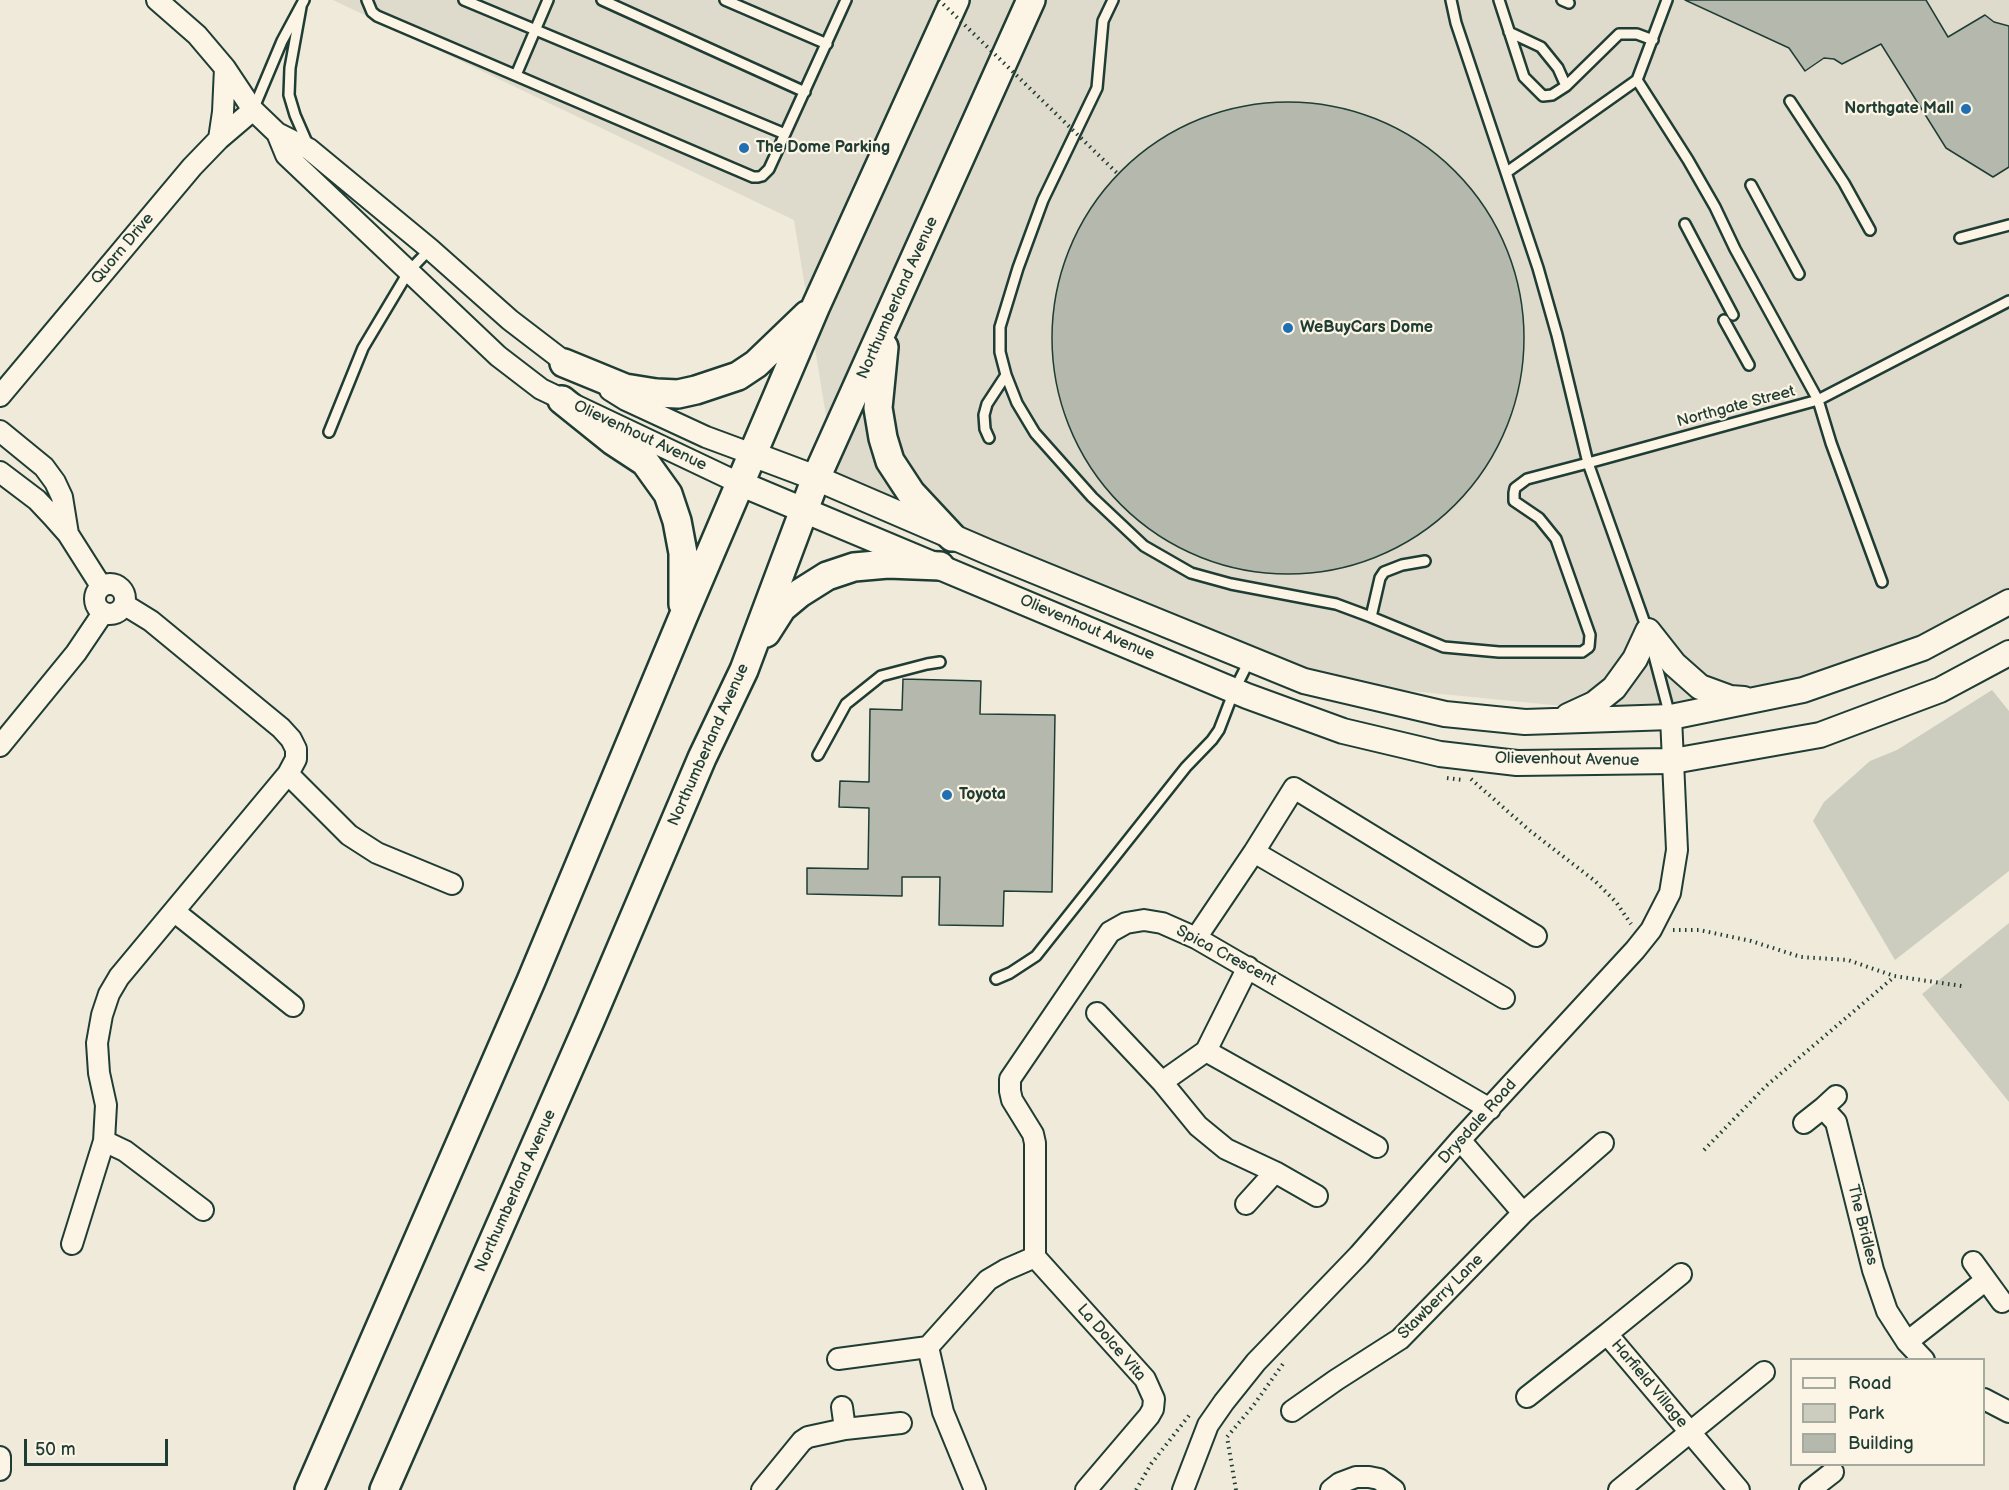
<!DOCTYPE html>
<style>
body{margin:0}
#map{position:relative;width:2009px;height:1490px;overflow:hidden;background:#efeada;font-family:"Balsamiq Sans",sans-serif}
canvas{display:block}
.legend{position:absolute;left:1790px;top:1358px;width:195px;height:108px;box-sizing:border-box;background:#fcf5e5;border:2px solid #a4ab9e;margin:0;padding:8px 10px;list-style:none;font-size:18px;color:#1f3d34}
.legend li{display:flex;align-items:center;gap:12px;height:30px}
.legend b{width:30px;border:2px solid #a4ab9e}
.scale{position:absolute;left:24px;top:1439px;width:144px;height:27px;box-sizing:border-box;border:3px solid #1f3d34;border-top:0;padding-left:8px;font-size:18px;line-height:21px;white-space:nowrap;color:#1f3d34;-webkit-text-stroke:4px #fcf5e5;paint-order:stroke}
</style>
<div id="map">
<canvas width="2009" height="1490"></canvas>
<ul class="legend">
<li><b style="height:8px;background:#fcf5e5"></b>Road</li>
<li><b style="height:16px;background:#cccdbf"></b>Park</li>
<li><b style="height:16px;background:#b5b9ad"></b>Building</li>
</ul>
<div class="scale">50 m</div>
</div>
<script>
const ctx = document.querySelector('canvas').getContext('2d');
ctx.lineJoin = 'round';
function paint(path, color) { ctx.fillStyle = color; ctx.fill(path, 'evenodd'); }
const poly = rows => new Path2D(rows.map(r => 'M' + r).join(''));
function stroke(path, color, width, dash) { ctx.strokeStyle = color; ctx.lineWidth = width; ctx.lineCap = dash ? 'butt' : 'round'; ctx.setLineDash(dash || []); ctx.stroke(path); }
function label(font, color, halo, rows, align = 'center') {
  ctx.font = font + ' "Balsamiq Sans",sans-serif'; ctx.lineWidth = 4.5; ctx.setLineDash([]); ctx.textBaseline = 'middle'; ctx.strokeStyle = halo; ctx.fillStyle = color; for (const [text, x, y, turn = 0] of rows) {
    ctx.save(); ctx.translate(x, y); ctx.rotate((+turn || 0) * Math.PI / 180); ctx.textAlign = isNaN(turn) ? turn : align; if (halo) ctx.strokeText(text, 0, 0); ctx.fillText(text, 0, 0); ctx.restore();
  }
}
paint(poly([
 [333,0,2009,0,2009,595,1838,671,1686,701,1604,710,1350,685,836,477,794,220]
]), '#dedbcc');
paint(poly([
 [1992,690,2009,711,2009,871,1895,960,1813,821,1824,802,1870,761,1897,750],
 [2009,923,2009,1102,1922,994]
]), '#cccdbf');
const building = poly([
 [1685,0,1926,0,1948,37,1985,15,1994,22,2009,26,2009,167,1993,177,1946,148,1881,44,1842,64,1834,59,1824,58,1805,71,1789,48,1685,0],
 '1052 338a236 236 0 1 1 472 0a236 236 0 1 1-472 0Z',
 [903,679,981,681,980,714,1055,715,1052,892,1004,891,1003,926,939,925,940,877,902,877,902,896,807,894,807,868,868,869,869,808,839,807,840,781,869,782,870,709,902,710,903,679]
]);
paint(building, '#b5b9ad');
stroke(building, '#1f3d34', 1.5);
const service = poly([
 [367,0,372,12,377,16,753,177,758,177,762,176,769,169,846,0],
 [464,0,785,134],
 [602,0,805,92],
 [725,0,827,44],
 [1113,0,1103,21,1097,88,1043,200,1018,268,1000,327,1000,352,1006,375,1017,403,1035,433,1092,497,1144,546,1191,573,1231,584,1336,604,1371,617,1444,647,1499,652,1582,652,1589,647,1590,635,1556,539,1539,518,1514,501,1514,493,1515,488,1527,479,1588,463,1557,335,1538,268,1456,23,1451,0],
 [1499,0,1524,77,1543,96,1552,95,1566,86,1619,34,1637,34,1653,40],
 [1562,0,1569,3],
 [1667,0,1637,80,1688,160,1715,207,1735,249,1818,400,1831,443,1882,582],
 [301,7,290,68,289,95,295,115,309,147],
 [1509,32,1541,47,1558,68,1566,86],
 [516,75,548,0],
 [1790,101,1844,183,1870,230],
 [253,110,282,41,304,0],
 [1507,172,1637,80],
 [1751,185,1799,274],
 [1685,224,1733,315],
 [1960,238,2009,225],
 [1724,320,1749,365],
 [329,432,363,348,409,271,430,249],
 [989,438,985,429,984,415,987,404,1006,375],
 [1371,617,1380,578,1384,572,1402,565,1425,561],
 [1648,632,1588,463,1818,400,2009,301],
 [1652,648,1670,716],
 [818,755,846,704,881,676,927,664,940,662],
 [996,979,1010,973,1036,956,1186,767,1212,740,1219,730,1234,691,1250,659]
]);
const minor = poly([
 [157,0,197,35,225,68,253,110,277,133,309,149,430,249,510,320,574,369],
 [277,133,286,155,498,356,541,389,739,483],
 [219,139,223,112,225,68],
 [610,390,626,400,706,437,752,454],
 [0,396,192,167,219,139,253,110],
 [0,431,44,467,55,482,62,497,68,534],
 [0,472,37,500,53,517,68,534,101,586],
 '95 599a15 15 0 1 1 30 0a15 15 0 1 1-30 0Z',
 [0,746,76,653,103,613],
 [288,774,349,835,377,853,452,884],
 [1254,852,1294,788,1536,936],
 [175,912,293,1006],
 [1196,938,1254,852,1504,998],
 [1248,967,1206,1051,1377,1147],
 [1097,1013,1162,1082,1206,1051],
 [1162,1082,1198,1126,1226,1149,1275,1172,1317,1196],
 [1823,1108,1836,1096],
 [1804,1123,1823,1108,1836,1122,1873,1270,1887,1311,1907,1342,1924,1360],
 [1460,1140,1523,1213],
 [104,1141,125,1151,203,1210],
 [1246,1204,1275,1172],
 [72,1244,104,1141,106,1105,99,1073,97,1043,102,1015,109,994,119,977,288,774,296,759,296,749,291,739,281,728,151,621,125,605],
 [1973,1262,2002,1302],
 [1607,1334,1681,1274],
 [1907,1342,1986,1280],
 [928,1347,943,1412,975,1490],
 [928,1347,988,1280,1005,1270,1035,1257],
 [838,1359,928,1347],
 [1527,1397,1607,1334,1739,1490],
 [1984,1399,2009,1412],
 [842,1407,845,1429],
 [1292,1411,1336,1380,1400,1339,1523,1213,1603,1143],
 [0,1457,0,1470],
 [762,1490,802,1441,808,1437,845,1429,901,1423],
 [1086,1490,1149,1416,1153,1409,1154,1399,1145,1379,1035,1257,1035,1143,1033,1134,1012,1100,1010,1091,1010,1079,1110,932,1126,923,1144,920,1162,923,1196,938,1490,1109],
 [1183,1490,1208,1425,1224,1402,1256,1362,1359,1255,1460,1140,1635,950,1651,930,1670,893,1677,850,1671,717],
 [1331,1490,1340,1483,1356,1477,1369,1477,1379,1479,1394,1490],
 [1619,1490,1764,1372],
 [1810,1490,1833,1472]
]);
const tertiary = poly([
 [752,454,816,478,988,552,1304,681,1445,714,1525,722,1671,717,1803,690,1923,648,2009,602],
 [739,483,1247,696,1343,731,1440,754,1517,763,1673,761,1820,735,1940,690,2009,653],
 [1568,716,1594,704,1614,688,1635,659,1648,631,1674,664,1700,687,1730,698,1744,699]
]);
const secondary = poly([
 [884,347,878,408,883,438,890,461,911,493,952,537],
 [564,363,625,388,656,393,678,394,696,390,738,376,756,364,807,315],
 [562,400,613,441,645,462,668,494,677,521,683,553,683,604],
 [766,633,782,608,800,593,827,576,854,567,888,564,940,566],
 [309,1490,531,981,683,617,815,308,955,0],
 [384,1490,590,1021,702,758,744,670,816,478,1031,0]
]);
stroke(service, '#1f3d34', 14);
stroke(minor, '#1f3d34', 24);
stroke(tertiary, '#1f3d34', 28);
stroke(secondary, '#1f3d34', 32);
stroke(poly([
 [1447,778,1463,780],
 [1471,779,1529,830,1595,881,1616,902,1631,924],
 [1673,930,1699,930,1751,941,1801,957,1848,960,1894,976,1962,986],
 [1704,1150,1766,1086,1894,977],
 [1136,1490,1151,1464,1191,1413],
 [1236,1490,1227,1437,1253,1406,1285,1361]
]), '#1f3d34', 4, [1.5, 4.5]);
stroke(service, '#fcf5e5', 9);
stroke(minor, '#fcf5e5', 20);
stroke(tertiary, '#fcf5e5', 24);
stroke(secondary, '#fcf5e5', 27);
stroke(poly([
 [939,0,1119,175]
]), '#1f3d34', 4, [1.5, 4.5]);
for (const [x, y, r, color] of [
 [1966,109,6,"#1f6fb2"],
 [744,148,6,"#1f6fb2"],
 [1288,328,6,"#1f6fb2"],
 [947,795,6,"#1f6fb2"]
]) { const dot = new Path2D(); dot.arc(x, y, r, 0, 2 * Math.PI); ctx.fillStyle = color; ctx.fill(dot); stroke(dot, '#fcf5e5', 2); }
label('bold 16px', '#1f3d34', '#fcf5e5', [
 ["Northgate Mall",1954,109,"right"],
 ["The Dome Parking",756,148],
 ["WeBuyCars Dome",1300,328],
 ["Toyota",959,795]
], 'left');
label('16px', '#1f3d34', '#fcf5e5', [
 ["Quorn Drive",123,249,-50],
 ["Northumberland Avenue",898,298,-66],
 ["Northgate Street",1736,407,-15],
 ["Olievenhout Avenue",640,436,25],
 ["Olievenhout Avenue",1087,628,23],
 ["Northumberland Avenue",709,745,-66],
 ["Olievenhout Avenue",1567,760,1],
 ["Spica Crescent",1226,956,28],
 ["Drysdale Road",1478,1122,-48],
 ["Northumberland Avenue",516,1191,-66],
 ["The Bridles",1862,1225,76],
 ["Stawberry Lane",1441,1297,-45],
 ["La Dolce Vita",1111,1343,49],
 ["Harfield Village",1649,1384,50]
]);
</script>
